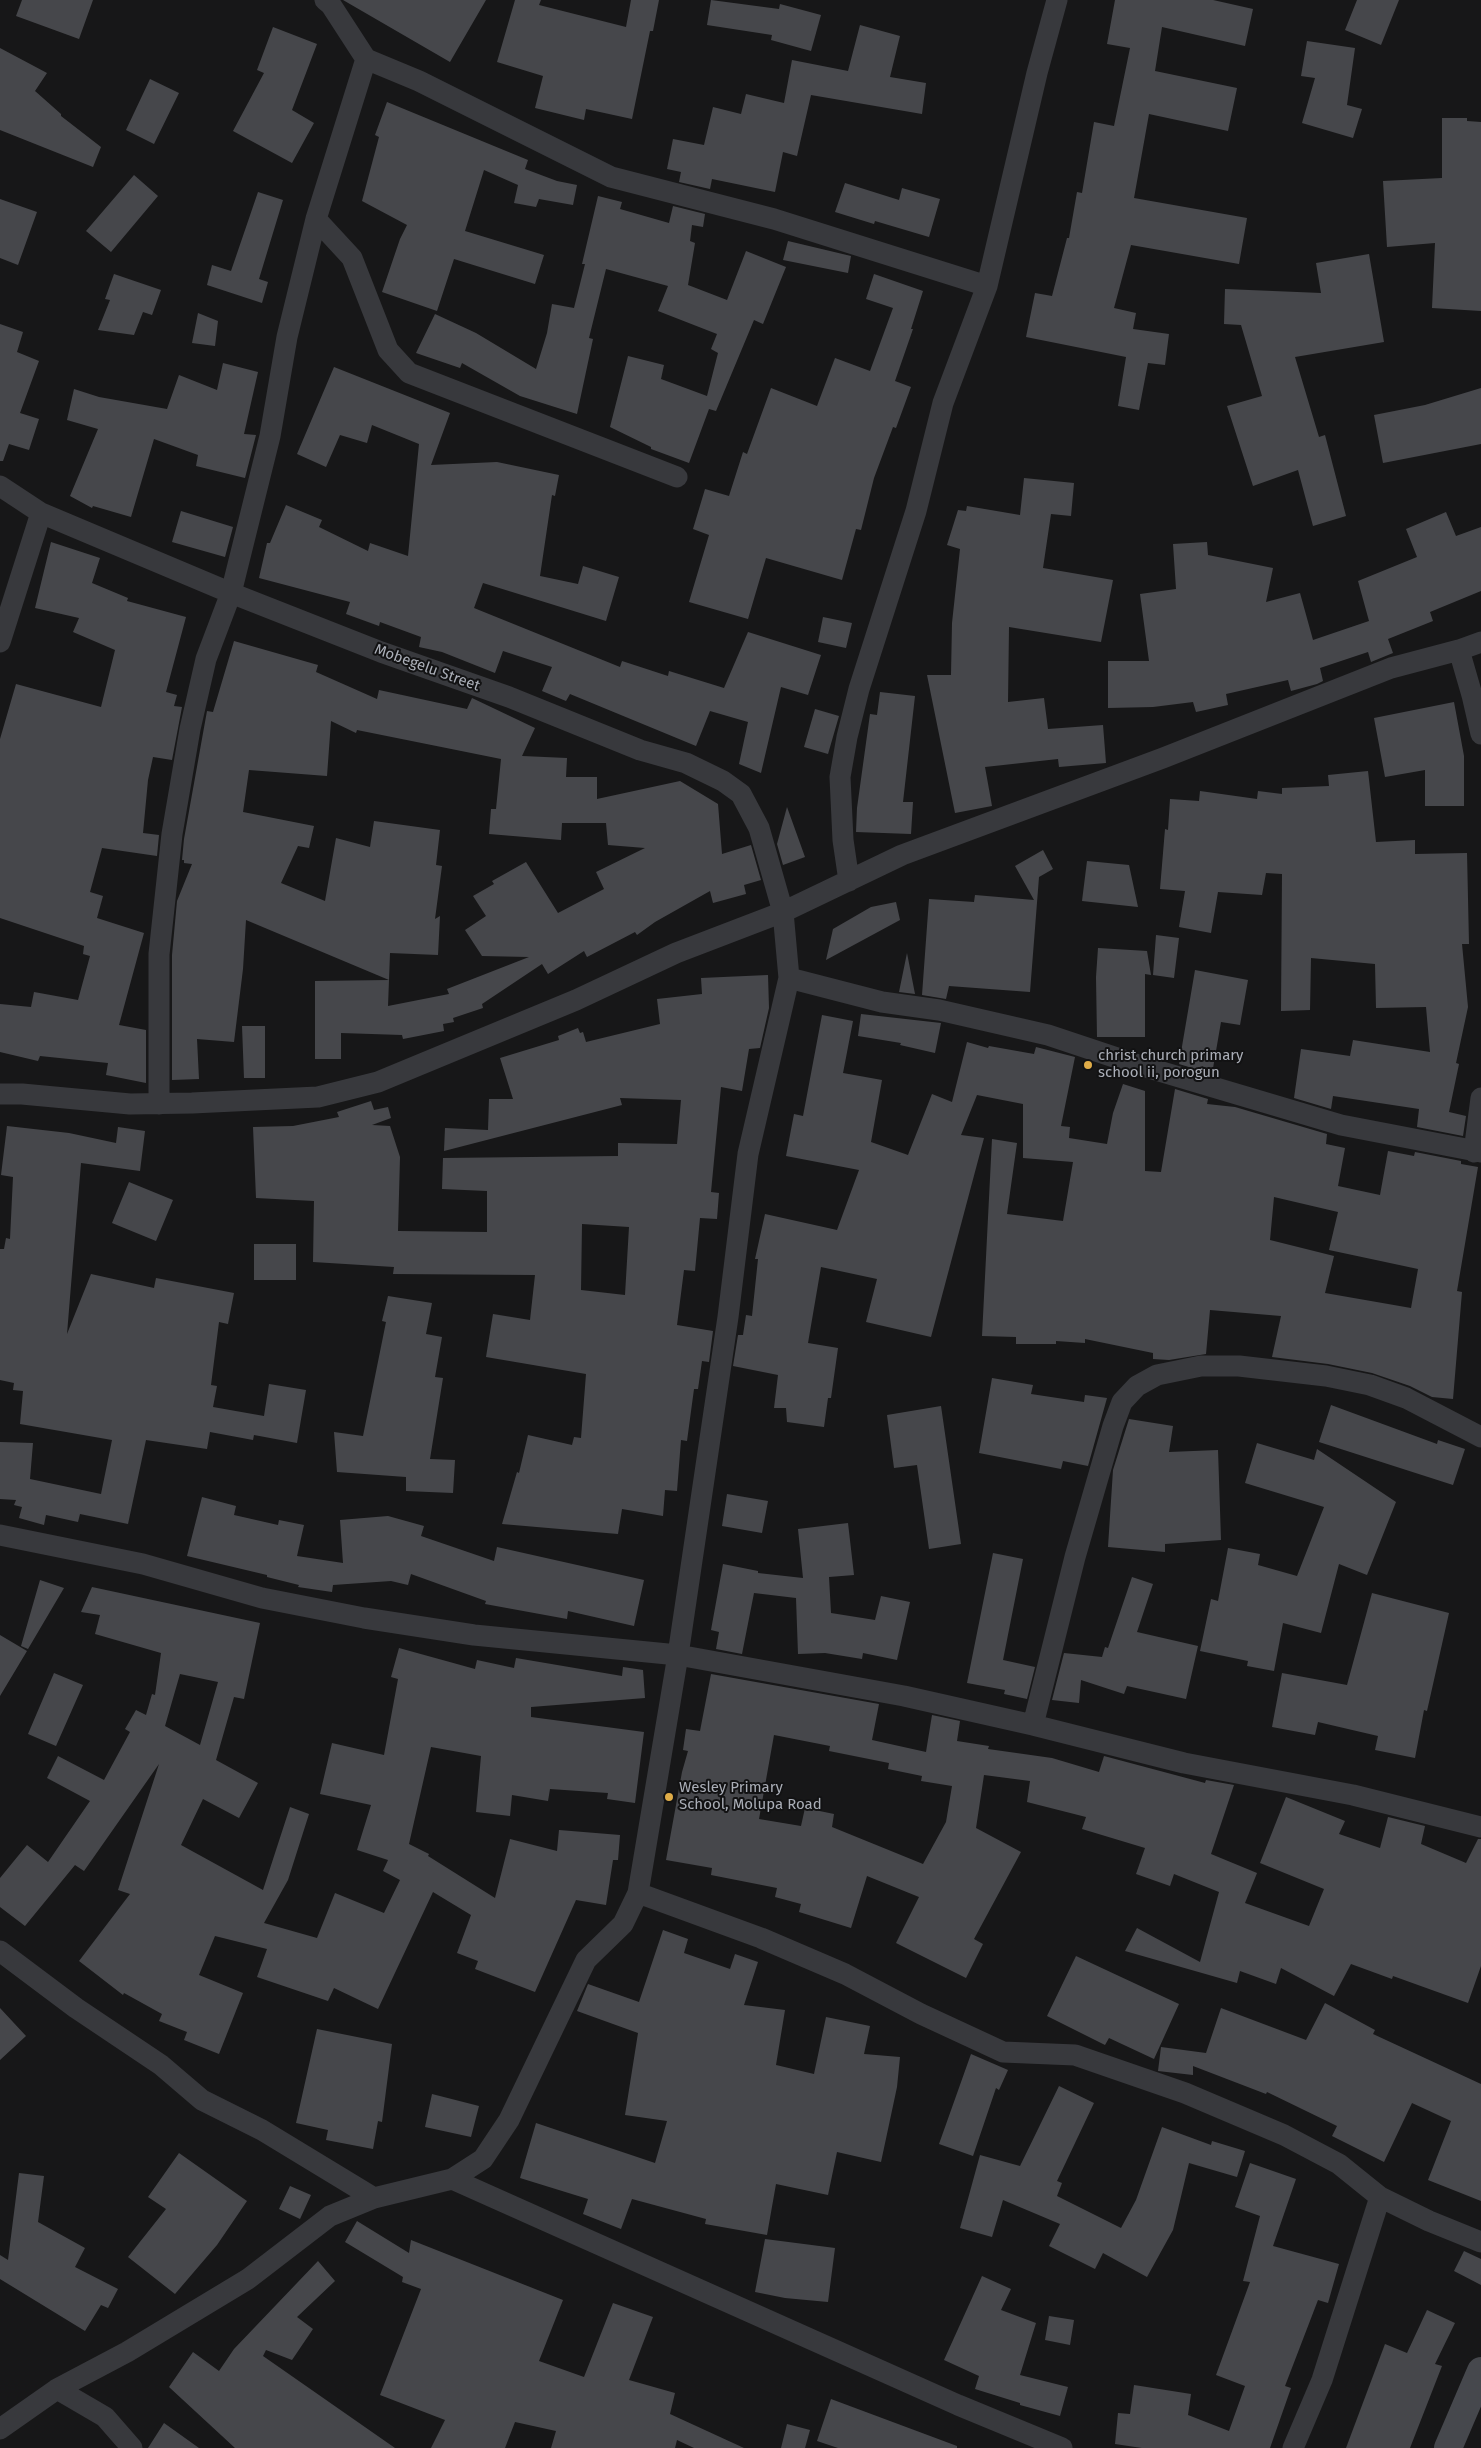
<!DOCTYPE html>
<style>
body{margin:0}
canvas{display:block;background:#171718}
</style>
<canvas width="1481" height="2448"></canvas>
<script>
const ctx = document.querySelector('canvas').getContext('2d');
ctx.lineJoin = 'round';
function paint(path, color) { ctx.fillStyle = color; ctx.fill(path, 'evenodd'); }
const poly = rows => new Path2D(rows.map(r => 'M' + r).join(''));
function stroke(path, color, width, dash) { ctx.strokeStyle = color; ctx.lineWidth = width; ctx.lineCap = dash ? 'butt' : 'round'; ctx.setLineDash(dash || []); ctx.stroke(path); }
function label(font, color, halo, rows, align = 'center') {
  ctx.font = font + ' "Fira Sans",sans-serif'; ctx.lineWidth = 4; ctx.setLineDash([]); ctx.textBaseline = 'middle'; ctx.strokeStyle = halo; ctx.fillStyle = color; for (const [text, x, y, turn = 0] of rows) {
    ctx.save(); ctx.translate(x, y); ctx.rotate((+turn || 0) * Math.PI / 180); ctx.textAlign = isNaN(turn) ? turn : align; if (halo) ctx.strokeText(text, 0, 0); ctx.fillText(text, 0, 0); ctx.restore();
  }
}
paint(poly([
 [22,0,93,0,79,39,16,16],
 [343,0,486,0,450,62],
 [515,0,541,0,539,5,626,27,631,0,659,0,653,31,650,31,632,119,586,109,584,120,535,108,543,76,497,62],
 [711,0,779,9,780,4,821,15,811,51,771,40,772,35,707,25],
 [1115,0,1213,0,1253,9,1245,46,1162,27,1155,71,1237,88,1228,131,1149,114,1134,198,1247,218,1239,264,1131,245,1114,308,1136,313,1133,329,1169,334,1165,365,1148,363,1139,410,1118,406,1126,357,1026,337,1035,293,1052,296,1067,238,1069,238,1077,192,1082,193,1094,122,1114,126,1130,48,1107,44],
 [1357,0,1399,0,1381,45,1345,30],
 [860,25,900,36,890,77,926,83,922,114,811,95,797,156,783,152,775,192,712,179,710,189,679,182,681,172,667,169,673,139,704,145,713,107,741,114,746,94,784,103,792,60,848,71],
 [273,27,317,44,292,110,314,123,292,163,233,131,264,73,257,70],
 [1307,41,1355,48,1347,105,1362,109,1353,138,1302,123,1315,78,1301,76],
 [0,48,47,73,35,91,61,114,61,116,101,147,93,167,0,130],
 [150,79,179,93,154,144,126,130],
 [387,102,528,160,525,169,557,181,577,185,573,205,539,199,536,207,514,203,518,185,484,170,465,231,544,255,535,284,454,259,437,311,382,292,400,239,407,225,362,201,379,137,375,135],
 [1442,118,1467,118,1467,121,1481,122,1481,311,1432,308,1435,243,1387,247,1383,181,1442,178],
 [134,175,158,196,111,252,86,231],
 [845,183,899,200,902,188,940,199,929,237,875,221,874,224,835,212],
 [258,192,283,200,259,279,268,282,262,303,207,285,212,265,231,271],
 [598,196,622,202,620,209,669,223,673,206,705,214,703,227,692,225,690,241,695,243,688,285,727,300,746,251,786,267,763,324,754,320,716,411,709,409,689,463,651,449,651,447,610,427,628,356,664,365,661,379,707,396,718,353,711,349,717,334,658,311,668,286,606,269,589,338,593,339,577,414,520,396,462,363,460,368,416,353,435,314,476,333,536,369,547,333,552,304,574,308,585,264,582,264],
 [0,199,37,212,18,265,0,258],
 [788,241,851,256,848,273,783,260],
 [1369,254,1384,342,1295,357,1319,437,1325,435,1346,516,1313,526,1298,470,1253,486,1227,406,1262,396,1241,325,1224,324,1225,289,1321,293,1316,263],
 [114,274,161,290,152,315,143,312,134,335,98,330,110,300,105,299],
 [874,274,923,291,911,329,913,329,895,381,911,387,896,428,893,427,874,478,861,530,856,529,842,580,766,558,748,619,689,602,709,535,693,529,705,489,729,496,743,452,747,454,771,388,817,406,835,358,870,371,893,308,866,299],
 [198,313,218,321,215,346,192,343],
 [0,324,23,332,17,352,39,361,20,413,39,419,29,450,9,444,3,461,0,461],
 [223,363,258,372,244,434,256,435,245,478,196,466,198,455,154,439,131,517,93,506,92,508,70,496,98,429,67,420,74,389,99,397,167,409,179,375,217,390],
 [334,367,450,413,431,465,497,462,559,475,555,496,552,495,540,576,578,584,583,566,619,577,606,621,483,583,474,608,620,667,622,661,668,676,669,671,724,688,748,632,821,655,808,695,781,687,761,773,739,764,748,722,710,711,696,746,570,694,566,701,542,691,552,667,503,651,495,673,442,652,419,647,421,637,380,622,379,626,346,614,350,602,259,578,267,543,270,543,286,505,322,520,319,527,368,551,370,543,408,556,419,444,372,425,367,443,340,435,326,467,297,454],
 [1481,388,1481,444,1383,463,1374,415,1425,405],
 [1024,478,1074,483,1071,516,1051,514,1043,568,1113,580,1101,642,1009,627,1008,702,1044,698,1048,729,1103,725,1106,763,1059,767,1058,759,985,767,992,806,955,813,927,675,951,675,952,623,960,549,947,545,958,510,966,511,967,506,1020,515],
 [181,511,233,527,225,557,172,542],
 [1446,512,1456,536,1481,527,1481,591,1430,612,1433,621,1388,639,1393,653,1371,662,1368,652,1320,668,1323,681,1317,684,1291,691,1288,680,1226,694,1228,705,1196,712,1193,702,1153,707,1108,708,1108,661,1149,661,1140,594,1176,589,1173,544,1207,542,1208,555,1273,568,1266,602,1300,593,1313,640,1369,621,1358,581,1417,557,1406,529],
 [51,542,100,558,92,583,128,598,127,601,186,617,166,692,177,695,174,706,182,707,172,760,153,757,148,780,143,833,159,835,157,856,102,848,90,892,103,896,97,918,144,933,119,1025,146,1030,146,1083,106,1075,108,1063,40,1056,38,1061,0,1052,0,1004,31,1007,34,992,78,1000,90,956,83,954,84,946,0,918,0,739,16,684,101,707,115,650,73,632,79,618,35,608],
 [823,617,852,623,846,648,818,642],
 [234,641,318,665,316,672,377,699,379,690,467,709,472,698,535,728,522,756,567,758,566,777,597,777,597,799,680,781,718,804,722,854,751,845,761,880,744,885,746,894,713,903,710,891,655,922,637,935,635,932,587,957,584,951,548,974,542,964,482,1004,483,1008,453,1018,454,1022,443,1024,444,1031,403,1039,402,1035,341,1033,341,1059,315,1059,315,981,389,980,388,1006,449,994,447,989,529,957,482,956,465,930,486,916,473,896,494,884,492,881,526,862,558,913,604,889,596,872,645,848,608,845,606,823,562,823,561,840,489,834,491,809,496,809,501,759,357,730,356,733,331,721,327,776,249,770,243,812,314,826,309,848,298,846,281,883,325,901,336,838,370,847,374,821,440,830,436,865,442,866,435,919,440,916,438,955,390,953,389,980,246,920,243,969,234,1042,197,1039,199,1079,172,1080,172,955,177,901,192,864,184,863,184,860,182,860,184,839,207,711,213,712],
 [880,692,915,696,903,802,913,802,911,834,856,832,857,808,870,714,877,715],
 [1454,702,1464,756,1464,806,1425,806,1425,770,1385,777,1374,718],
 [815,709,839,716,828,754,804,747],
 [1368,771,1376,842,1415,840,1415,854,1467,853,1469,944,1462,944,1468,1007,1456,1063,1459,1064,1449,1112,1466,1116,1463,1136,1417,1127,1419,1109,1333,1096,1331,1109,1294,1098,1301,1049,1350,1056,1353,1040,1430,1052,1426,1007,1376,1008,1375,964,1311,958,1310,1010,1281,1011,1282,874,1266,873,1262,895,1218,892,1211,933,1179,927,1185,891,1160,889,1165,829,1168,830,1170,799,1199,801,1200,791,1257,799,1258,791,1282,794,1282,788,1329,786,1328,775],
 [787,807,805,857,783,865,777,844],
 [1043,850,1053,869,1039,877,1030,992,949,986,946,999,922,995,929,899,974,902,975,895,1034,900,1015,866],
 [1087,861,1129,865,1138,907,1082,901],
 [896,902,900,920,826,960,833,929,871,907],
 [1156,935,1179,938,1174,978,1153,975],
 [1098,948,1147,951,1151,975,1145,974,1145,1037,1097,1037,1096,977],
 [907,953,915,994,899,992],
 [1195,970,1248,980,1240,1025,1221,1022,1212,1074,1179,1064],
 [768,975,769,1008,760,1048,749,1049,742,1091,721,1087,711,1192,719,1193,717,1219,700,1218,695,1271,684,1270,677,1325,713,1331,709,1362,702,1361,698,1389,694,1389,687,1441,681,1440,677,1491,665,1490,663,1516,622,1509,618,1534,502,1524,517,1472,519,1473,528,1435,572,1445,574,1437,581,1438,586,1374,486,1357,493,1314,530,1320,535,1275,393,1274,394,1267,313,1262,314,1201,256,1198,253,1127,293,1126,339,1117,337,1112,371,1101,374,1110,388,1107,391,1118,372,1125,390,1126,400,1157,398,1231,487,1232,487,1191,442,1189,443,1158,618,1156,618,1143,677,1144,681,1100,620,1098,622,1105,444,1151,445,1128,488,1130,489,1099,513,1099,500,1058,559,1040,558,1036,578,1028,580,1033,583,1032,586,1042,660,1024,657,999,702,994,701,978],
 [582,1224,629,1227,625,1295,581,1290],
 [861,1014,941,1023,935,1053,900,1045,901,1043,858,1036],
 [822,1015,853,1021,843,1073,882,1080,871,1142,908,1155,932,1094,952,1102,967,1042,988,1048,989,1046,1034,1054,1036,1047,1075,1057,1061,1126,1070,1127,1069,1138,1107,1144,1113,1113,1123,1084,1145,1091,1145,1171,1161,1172,1175,1089,1208,1099,1207,1104,1235,1107,1327,1134,1326,1144,1345,1148,1338,1186,1380,1195,1388,1151,1414,1156,1415,1152,1461,1161,1461,1164,1478,1167,1457,1291,1462,1292,1453,1399,1432,1397,1410,1386,1372,1373,1328,1364,1272,1357,1281,1316,1210,1310,1206,1354,1169,1360,1153,1359,1153,1353,1085,1339,1085,1343,1056,1341,1056,1344,1016,1344,1016,1337,982,1336,992,1139,1017,1143,1007,1214,1063,1221,1073,1162,1023,1158,1023,1104,977,1095,961,1135,984,1138,931,1337,866,1322,877,1279,821,1267,808,1343,838,1348,831,1398,828,1398,824,1427,787,1422,786,1408,774,1408,778,1375,733,1366,738,1335,743,1335,746,1315,752,1316,758,1259,755,1259,765,1214,837,1230,859,1170,786,1156,794,1114,803,1116],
 [1274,1197,1338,1212,1329,1250,1418,1269,1411,1308,1325,1293,1334,1256,1270,1240],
 [242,1026,265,1026,265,1078,244,1078],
 [7,1126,69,1133,116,1143,118,1127,145,1131,140,1171,81,1163,67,1334,91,1274,154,1288,156,1278,234,1293,228,1324,219,1322,211,1385,217,1386,213,1407,264,1416,269,1384,306,1390,297,1443,254,1435,253,1440,210,1432,207,1449,146,1440,128,1524,80,1514,78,1522,46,1515,44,1525,19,1518,22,1507,14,1505,16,1500,0,1499,0,1442,33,1443,30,1479,101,1494,112,1440,20,1424,23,1391,13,1390,14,1383,0,1380,0,1249,4,1249,6,1238,10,1239,13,1177,1,1175],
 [129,1182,173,1200,156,1241,112,1223],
 [254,1244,296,1244,296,1280,254,1280],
 [388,1296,432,1303,426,1334,442,1337,435,1377,443,1378,430,1459,455,1460,453,1493,406,1491,406,1477,337,1472,334,1432,363,1436,386,1322,382,1321],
 [992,1378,1033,1385,1031,1394,1084,1402,1085,1395,1107,1398,1088,1466,1063,1461,1061,1469,979,1453],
 [1331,1405,1437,1444,1438,1440,1465,1449,1453,1485,1319,1442],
 [941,1406,961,1544,929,1549,917,1465,894,1468,887,1415],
 [1129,1419,1173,1426,1169,1452,1218,1450,1221,1540,1165,1544,1165,1552,1108,1547,1113,1470],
 [1257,1443,1314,1460,1317,1449,1396,1502,1367,1575,1339,1564,1321,1633,1283,1623,1274,1671,1247,1666,1248,1661,1200,1651,1211,1599,1218,1601,1228,1548,1260,1554,1258,1565,1297,1576,1324,1507,1245,1483],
 [727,1494,768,1501,762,1533,722,1526],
 [202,1497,236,1506,234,1515,278,1525,279,1520,304,1525,297,1556,343,1563,340,1520,388,1516,424,1526,421,1536,494,1561,497,1547,644,1580,634,1626,568,1611,567,1619,485,1604,486,1601,411,1574,408,1585,391,1581,333,1585,332,1592,298,1587,299,1585,267,1577,267,1575,187,1556],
 [848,1523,854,1575,829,1577,831,1613,875,1620,881,1596,910,1602,897,1660,863,1653,862,1659,825,1653,798,1654,796,1598,754,1593,742,1654,716,1649,719,1632,711,1630,723,1564,758,1571,758,1573,803,1578,798,1529],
 [993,1553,1023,1559,1003,1660,1035,1667,1027,1699,1004,1694,1005,1690,967,1683],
 [1132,1577,1153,1584,1137,1632,1198,1646,1186,1699,1127,1686,1124,1694,1081,1680,1079,1703,1052,1700,1064,1653,1102,1657,1105,1647,1108,1648],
 [40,1580,64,1588,28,1649,21,1646],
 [92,1587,260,1623,244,1699,234,1697,216,1760,258,1783,239,1818,203,1799,181,1845,263,1890,290,1807,309,1814,288,1880,264,1923,317,1938,335,1893,384,1913,400,1880,383,1871,388,1860,357,1850,371,1805,320,1794,332,1743,384,1755,398,1679,391,1677,399,1648,475,1669,477,1660,514,1668,516,1658,622,1676,623,1667,643,1670,645,1698,531,1707,531,1717,644,1732,635,1803,607,1799,608,1793,550,1789,548,1801,512,1795,510,1816,476,1812,481,1756,431,1747,409,1844,429,1854,428,1856,495,1898,510,1839,557,1851,559,1830,620,1835,618,1860,613,1860,606,1905,576,1900,535,1992,475,1969,478,1961,457,1953,471,1915,433,1892,378,2009,334,1988,328,2001,257,1977,267,1949,215,1936,199,1975,243,1993,219,2054,184,2040,187,2032,159,2021,162,2014,124,1993,123,1995,79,1961,130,1894,118,1890,159,1764,84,1871,75,1865,25,1926,0,1907,0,1878,27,1845,48,1862,90,1801,47,1778,58,1756,104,1780,130,1732,125,1729,136,1710,146,1715,152,1694,155,1695,161,1653,95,1634,100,1615,81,1612],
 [180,1674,218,1682,200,1745,165,1726],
 [1372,1593,1449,1613,1427,1711,1424,1710,1415,1758,1375,1750,1378,1736,1318,1722,1315,1735,1272,1727,1282,1673,1347,1685],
 [0,1635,27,1651,0,1696],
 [54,1673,83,1685,56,1746,28,1734],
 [711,1674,879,1704,872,1740,926,1752,932,1715,960,1721,957,1741,989,1746,988,1749,1052,1758,1099,1772,1104,1756,1205,1783,1206,1780,1234,1785,1211,1854,1257,1873,1245,1903,1309,1926,1324,1889,1260,1863,1286,1797,1345,1821,1339,1834,1380,1848,1388,1817,1425,1826,1421,1844,1466,1863,1478,1839,1481,1839,1481,1966,1468,2003,1393,1976,1392,1979,1351,1964,1334,1996,1281,1968,1276,1984,1240,1971,1237,1983,1125,1951,1137,1928,1200,1962,1219,1892,1174,1874,1170,1886,1136,1874,1145,1848,1082,1829,1086,1817,1027,1802,1030,1781,984,1775,976,1828,1021,1852,974,1939,983,1944,966,1978,896,1943,919,1897,867,1876,851,1928,799,1912,801,1904,775,1897,777,1888,711,1875,712,1868,666,1860,682,1772,688,1751,683,1750,686,1729,700,1731],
 [774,1735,830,1746,829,1751,889,1763,888,1769,922,1776,921,1781,952,1786,946,1822,923,1864,832,1827,834,1814,805,1808,801,1826,759,1819],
 [663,1930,688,1939,684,1953,730,1969,735,1954,758,1962,744,2005,785,2010,776,2065,814,2074,826,2017,870,2026,864,2054,900,2057,897,2087,881,2162,837,2152,828,2195,776,2184,767,2235,705,2224,706,2219,632,2199,621,2229,583,2214,588,2199,520,2178,536,2123,655,2163,667,2121,625,2115,638,2033,577,2011,588,1984,639,2002],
 [1076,1956,1179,2004,1154,2059,1109,2038,1105,2045,1047,2016],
 [1325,2003,1375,2030,1373,2034,1481,2084,1481,2201,1428,2180,1451,2121,1412,2103,1384,2162,1332,2136,1337,2126,1267,2092,1266,2094,1193,2066,1193,2075,1158,2071,1161,2047,1206,2053,1221,2008,1306,2040],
 [0,2008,26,2036,0,2060],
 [317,2029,392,2044,382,2122,378,2121,373,2149,326,2140,328,2130,296,2123],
 [971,2054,1008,2070,999,2090,996,2088,973,2156,939,2144],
 [1059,2086,1094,2103,1057,2181,1062,2183,1057,2196,1121,2228,1136,2200,1162,2127,1211,2145,1212,2141,1245,2151,1237,2177,1189,2163,1173,2230,1147,2277,1103,2253,1095,2269,1049,2246,1060,2224,1003,2200,992,2237,960,2228,980,2155,1020,2166],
 [432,2094,479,2106,471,2137,425,2127],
 [179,2153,247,2201,217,2245,175,2294,128,2257,166,2209,148,2197],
 [1250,2163,1296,2179,1273,2246,1339,2264,1328,2303,1318,2300,1285,2386,1291,2388,1270,2448,1142,2448,1115,2444,1118,2413,1130,2414,1134,2385,1191,2394,1188,2415,1229,2431,1245,2386,1216,2375,1250,2282,1243,2281,1260,2216,1235,2207],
 [19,2173,44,2176,38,2222,85,2248,75,2267,118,2289,108,2308,101,2305,85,2331,0,2279,0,2255,8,2260],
 [290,2186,311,2195,300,2219,279,2209],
 [357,2221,409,2253,411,2240,563,2300,539,2361,584,2377,613,2303,653,2317,629,2380,675,2393,670,2414,744,2448,694,2448,677,2440,675,2448,551,2448,556,2431,515,2422,505,2448,431,2448,445,2420,380,2395,421,2289,402,2282,403,2277,345,2242],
 [765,2239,835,2248,828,2302,785,2298,755,2292],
 [1464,2251,1481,2259,1481,2285,1454,2271],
 [318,2261,335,2281,297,2317,313,2329,292,2360,266,2350,263,2356,395,2448,235,2448,169,2387,193,2352,219,2371,234,2349],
 [982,2276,1011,2289,1001,2310,1036,2323,1020,2375,1068,2387,1060,2416,1020,2405,1020,2403,975,2389,979,2376,944,2360],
 [1427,2310,1455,2323,1435,2364,1442,2366,1410,2448,1346,2448,1385,2344,1407,2353],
 [1049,2316,1074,2320,1070,2345,1045,2340],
 [831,2399,957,2446,957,2448,838,2448,817,2441],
 [164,2423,199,2448,148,2448],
 [787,2424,810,2430,805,2448,781,2448]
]), '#46474b');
stroke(poly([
 [325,0,331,5,366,59,419,81,611,177,774,219,987,286],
 [316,219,352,258,388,350,409,373,677,477],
 [0,486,41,513,231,593,381,652,509,697,640,750,686,763,723,781,741,794,759,828,783,912,789,978,748,1154,728,1317,678,1655,638,1893,623,1924,586,1960,509,2120,483,2159,452,2179,374,2198,330,2216,248,2279,127,2352,57,2389,0,2429],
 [0,642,41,513],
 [1459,650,1472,695,1481,734],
 [849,881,843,840,840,777,847,737,859,689,916,511,943,403,987,286,1037,73,1057,0],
 [789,978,882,1002,939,1010,1048,1035,1132,1063,1341,1125,1481,1152],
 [0,1094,22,1094,130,1104,192,1103,318,1097,378,1082,576,1000,676,953,783,912,902,855,1163,758,1391,668,1459,650,1481,642],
 [159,1104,159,954,172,834,190,729,206,659,231,593,270,436,287,337,316,219,366,59],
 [1474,1152,1481,1098],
 [0,1535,143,1564,262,1598,364,1618,474,1635,678,1655,904,1696,1033,1725,1184,1763,1353,1795,1481,1827],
 [1033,1725,1075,1557,1113,1426,1122,1402,1137,1386,1157,1375,1201,1366,1239,1366,1326,1376,1370,1385,1406,1398,1481,1437],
 [638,1893,761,1938,845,1974,921,2014,1003,2052,1075,2055,1185,2093,1284,2135,1339,2164,1380,2197,1429,2221,1481,2242],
 [0,1951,76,2008,161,2065,202,2100,262,2130,374,2198],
 [452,2179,958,2405,1062,2448],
 [57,2389,105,2417,132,2448],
 [1293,2448,1322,2380,1380,2197]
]), '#38393d', 21);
stroke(poly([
 [1448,2448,1481,2371]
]), '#46484d', 28);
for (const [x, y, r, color] of [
 [1088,1065,5,"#dfac48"],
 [669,1797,5,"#dfac48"]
]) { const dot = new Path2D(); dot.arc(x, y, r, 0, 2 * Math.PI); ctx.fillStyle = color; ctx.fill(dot); stroke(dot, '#121213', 2); }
label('15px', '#aaaeb7', '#121213', [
 ["Mobegelu Street",427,668,20]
]);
label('15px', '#aaaeb7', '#121213', [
 ["christ church primary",1098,1056],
 ["school ii, porogun",1098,1073],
 ["Wesley Primary",679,1788],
 ["School, Molupa Road",679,1805]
], 'left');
</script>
